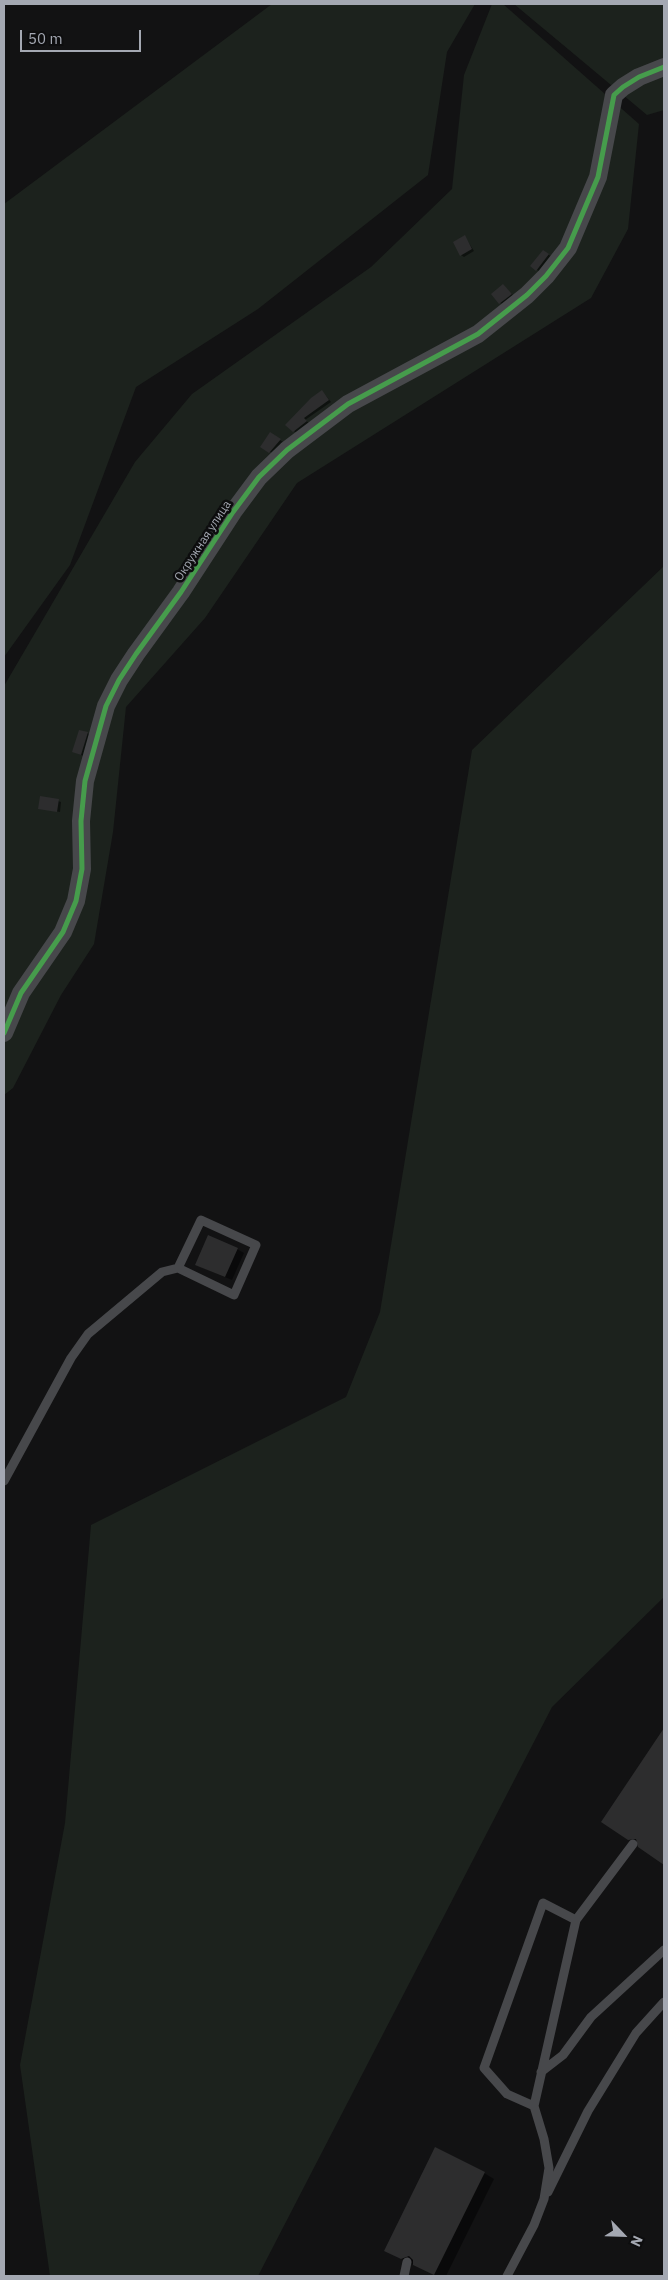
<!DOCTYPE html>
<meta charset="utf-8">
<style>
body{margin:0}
#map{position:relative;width:668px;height:2280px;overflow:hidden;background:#121213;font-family:"IBM Plex Sans",sans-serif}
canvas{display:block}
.frame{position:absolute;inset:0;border:5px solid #a4a8b2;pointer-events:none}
.north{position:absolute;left:598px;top:2210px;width:50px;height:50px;-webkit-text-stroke:4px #0d0d0e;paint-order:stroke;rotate:114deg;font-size:14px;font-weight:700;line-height:20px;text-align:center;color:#a4a8b2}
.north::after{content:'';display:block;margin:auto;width:18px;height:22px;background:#a4a8b2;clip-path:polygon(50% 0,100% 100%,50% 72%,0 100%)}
.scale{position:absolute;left:20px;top:30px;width:121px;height:22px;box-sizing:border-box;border:2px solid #a4a8b2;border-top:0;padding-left:6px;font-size:15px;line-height:18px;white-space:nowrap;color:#a4a8b2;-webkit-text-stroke:4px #0d0d0e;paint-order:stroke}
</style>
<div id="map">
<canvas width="668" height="2280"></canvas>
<div class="frame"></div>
<div class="north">N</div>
<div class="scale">50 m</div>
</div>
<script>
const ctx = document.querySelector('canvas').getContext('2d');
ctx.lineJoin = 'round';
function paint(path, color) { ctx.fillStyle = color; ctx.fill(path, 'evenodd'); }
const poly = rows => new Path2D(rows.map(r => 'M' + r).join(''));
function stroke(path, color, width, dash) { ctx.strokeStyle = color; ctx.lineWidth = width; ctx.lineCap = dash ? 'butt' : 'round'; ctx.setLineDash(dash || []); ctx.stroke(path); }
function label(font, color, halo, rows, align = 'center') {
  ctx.font = font + ' "IBM Plex Sans",sans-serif'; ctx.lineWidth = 5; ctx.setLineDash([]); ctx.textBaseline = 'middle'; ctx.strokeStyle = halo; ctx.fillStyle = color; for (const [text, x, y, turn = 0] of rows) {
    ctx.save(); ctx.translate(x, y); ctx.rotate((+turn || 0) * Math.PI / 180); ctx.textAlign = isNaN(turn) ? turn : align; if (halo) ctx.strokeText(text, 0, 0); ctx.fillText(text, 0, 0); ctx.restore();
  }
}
paint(poly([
 [272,4,475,4,447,52,428,175,258,309,136,387,70,565,4,657,4,204],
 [492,4,503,4,639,124,628,229,591,298,297,483,205,618,126,707,113,832,94,944,61,995,13,1088,4,1095,4,686,135,462,192,394,371,267,452,189,464,75],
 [514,4,664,4,664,110,647,115],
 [664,566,664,1597,552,1707,258,2276,50,2276,20,2065,65,1823,91,1525,346,1397,380,1312,472,750]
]), '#1c221d');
paint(poly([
 [465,237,474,251,464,257,461,255],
 [543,251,555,259,543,273,537,270],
 [503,285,514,296,503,304,500,303],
 [322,391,331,402,305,420,309,423,297,433,294,431],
 [270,433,283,442,272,453,261,446],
 [87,733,93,737,88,758,74,752],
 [58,801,61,802,60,812,39,808],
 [237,1249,244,1253,232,1280,203,1268],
 [664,1730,664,1863,603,1822],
 [484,2173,494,2179,446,2276,437,2276,395,2256]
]), '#0007');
paint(poly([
 [465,235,472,249,460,256,453,242],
 [543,250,549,254,536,271,530,266],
 [503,284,512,294,499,304,491,294],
 [322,390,329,400,304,418,307,421,293,432,285,425,311,398],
 [270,432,281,439,269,453,260,447],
 [79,730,88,732,81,755,72,752],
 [40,796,59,799,57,812,38,809],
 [208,1235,238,1248,225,1277,195,1265],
 [664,1728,664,1865,638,1847,636,1839,628,1840,601,1822],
 [435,2147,485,2172,434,2275,413,2265,413,2260,409,2256,401,2259,384,2251]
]), '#2d2d2e');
stroke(poly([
 [4,1481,71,1358,88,1334,162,1272,178,1268,234,1295,256,1245,201,1220,178,1268],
 [541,2072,563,2055,591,2017,664,1950],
 [534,2106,507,2094,484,2068,543,1903,576,1920],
 [548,2192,588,2111,636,2033,664,2002],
 [404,2276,407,2262],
 [507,2276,534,2225,544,2199,549,2168,544,2139,534,2106,576,1920,633,1844]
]), '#47484b', 9);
stroke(poly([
 [4,1033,21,993,63,932,76,901,82,869,81,821,85,781,106,706,119,680,136,654,181,592,233,512,259,477,287,450,348,404,478,334,527,295,546,276,568,248,598,177,614,95,623,87,639,77,664,67]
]), '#47484b', 18);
stroke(poly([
 [4,1033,21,993,63,932,76,901,82,869,81,821,85,781,106,706,119,680,136,654,181,592,233,512,259,477,287,450,348,404,478,334,527,295,546,276,568,248,598,177,614,95,623,87,639,77,664,67]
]), '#469c4c', 5);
label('12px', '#a4a8b2', '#0d0d0e', [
 ["Окружная улица",203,541,-57]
]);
</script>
